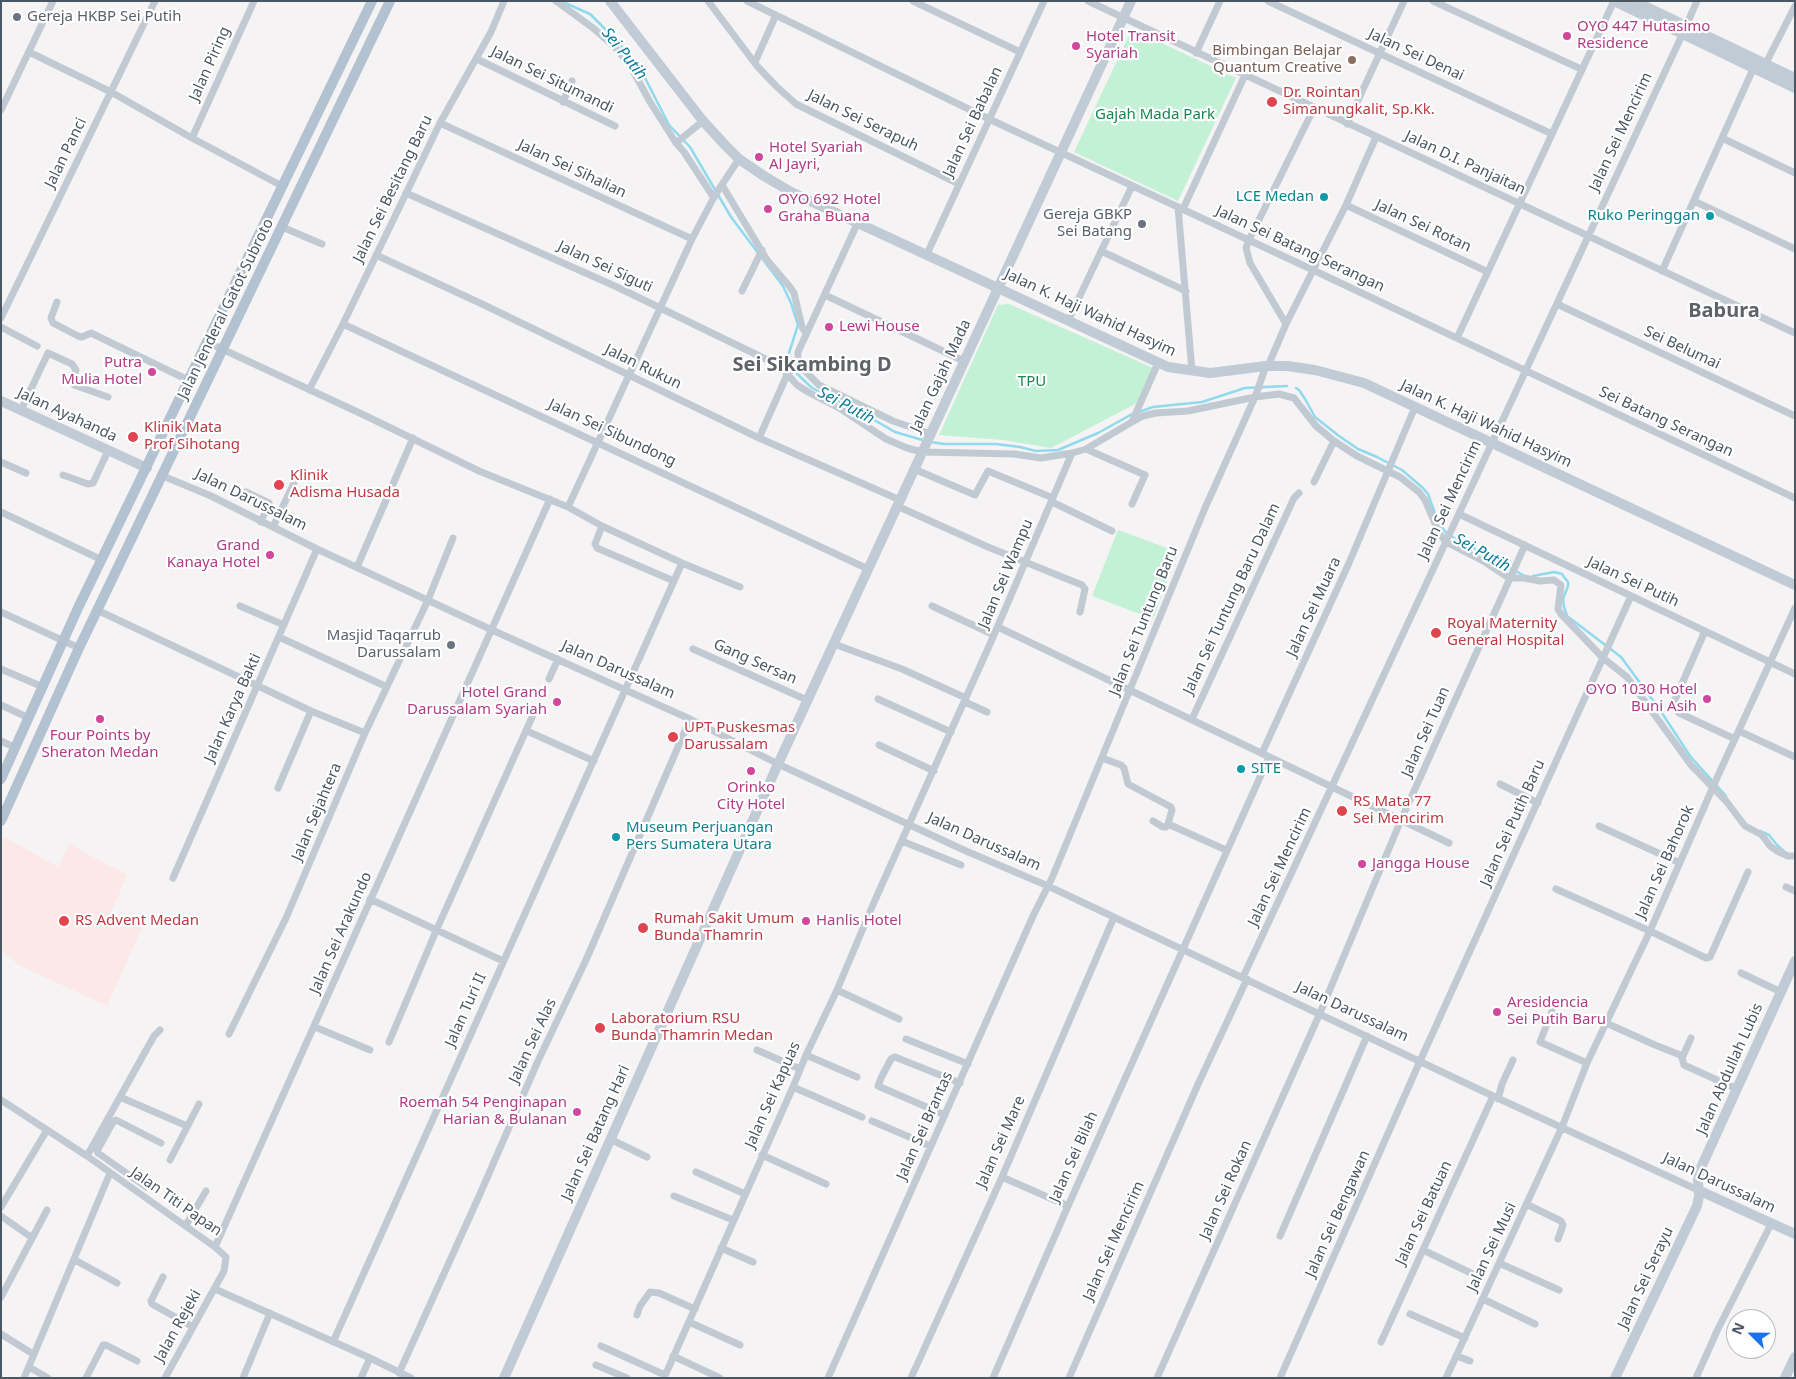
<!DOCTYPE html>
<style>
body{margin:0}
#map{position:relative;width:1796px;height:1379px;overflow:hidden;background:#f5f3f3;font-family:"Noto Sans",sans-serif}
canvas{display:block}
.frame{position:absolute;inset:0;border:2px solid #4a5661;pointer-events:none}
.north{position:absolute;left:1726px;top:1309px;width:50px;height:50px;box-sizing:border-box;background:#fff;border:1px solid #b7bbc0;border-radius:50%;rotate:293deg;font-size:14px;font-weight:700;line-height:20px;text-align:center;color:#4a5661}
.north::after{content:'';display:block;margin:auto;width:18px;height:22px;background:#1a73e8;clip-path:polygon(50% 0,100% 100%,50% 72%,0 100%)}
</style>
<div id="map">
<canvas width="1796" height="1379"></canvas>
<div class="frame"></div>
<div class="north">N</div>
</div>
<script>
const ctx = document.querySelector('canvas').getContext('2d');
ctx.lineJoin = 'round';
function paint(path, color) { ctx.fillStyle = color; ctx.fill(path, 'evenodd'); }
const poly = rows => new Path2D(rows.map(r => 'M' + r).join(''));
function stroke(path, color, width, dash) { ctx.strokeStyle = color; ctx.lineWidth = width; ctx.lineCap = dash ? 'butt' : 'round'; ctx.setLineDash(dash || []); ctx.stroke(path); }
function label(font, color, halo, rows, align = 'center') {
  ctx.font = font + ' "Noto Sans",sans-serif'; ctx.lineWidth = 4.5; ctx.setLineDash([]); ctx.textBaseline = 'middle'; ctx.strokeStyle = halo; ctx.fillStyle = color; for (const [text, x, y, turn = 0] of rows) {
    ctx.save(); ctx.translate(x, y); ctx.rotate((+turn || 0) * Math.PI / 180); ctx.textAlign = isNaN(turn) ? turn : align; if (halo) ctx.strokeText(text, 0, 0); ctx.fillText(text, 0, 0); ctx.restore();
  }
}
paint(poly([
 [4,837,58,867,69,844,127,875,110,915,142,927,107,1006,19,965,1,950,1,844]
]), '#fce8e6');
paint(poly([
 [1132,29,1236,78,1178,201,1074,152],
 [1009,304,1153,368,1137,403,1051,448,1003,440,939,435,998,305],
 [1118,530,1178,552,1153,619,1092,596]
]), '#c3f1d5');
stroke(poly([
 [565,3,590,14,619,43,643,74,669,125,690,147,731,217,783,286,791,303,798,325,789,353,789,360,791,368,812,388,869,417,895,432,926,441],
 [1296,388,1299,390,1305,399,1315,417,1339,436,1358,449,1377,457,1402,470,1423,488,1428,494,1438,522,1447,534,1523,575],
 [1139,412,1153,407,1202,402,1245,388,1287,386],
 [931,442,944,444,996,444,1020,447,1036,451,1058,450,1098,433,1134,413],
 [1533,576,1554,572,1562,574,1564,577,1568,582,1568,586,1563,599,1564,607,1567,616,1621,657,1660,710,1690,756,1726,796],
 [1760,831,1769,835,1777,845,1784,851]
]), '#90daee', 2.5);
stroke(poly([
 [556,1,593,28,615,47,631,67,650,102,676,143,684,152,714,198],
 [708,1,757,66,776,86,796,104,959,184],
 [747,1,989,119,1313,270,1795,498],
 [913,1,1020,52],
 [1088,1,1795,333],
 [1268,1,1552,134],
 [1433,1,1581,69],
 [1686,26,1697,1],
 [29,52,111,92,192,138,282,186],
 [1196,53,1220,1],
 [477,59,615,126],
 [755,62,776,15],
 [1766,63,1795,6],
 [563,102,572,81],
 [1,110,53,1],
 [440,123,692,239],
 [1347,124,1404,1],
 [192,138,254,1],
 [1722,138,1795,173],
 [676,143,703,121],
 [722,185,767,260,790,287,794,293,802,327,806,333],
 [406,193,617,287,780,366,797,385,808,392,841,409,886,439,907,448,922,452,1014,454,1041,458,1072,453],
 [1694,201,1795,249],
 [1346,205,1488,272],
 [1178,207,1192,371],
 [1183,209,1245,75],
 [858,222,798,352,798,364,819,385,893,421,931,434],
 [282,227,322,244],
 [1101,251,1186,291],
 [927,254,1044,1],
 [376,255,480,303,759,438,900,500],
 [1662,271,1754,67],
 [742,291,762,250],
 [825,295,964,361],
 [57,302,51,318,53,323,78,336,82,337,91,333,188,380],
 [1557,304,1795,416],
 [1,318,155,1],
 [1068,321,1132,186],
 [343,324,868,569],
 [1286,324,1250,263,1246,248,1249,240,1314,108],
 [1,327,37,346],
 [1457,338,1614,1],
 [207,342,364,415,479,471,568,507,602,526,682,563,740,587],
 [1268,366,1286,324,1346,205,1376,137],
 [309,390,343,324,440,123,491,32,504,1],
 [21,410,48,353,72,364,76,370,73,381,74,385,108,397],
 [1132,422,1143,416,1156,413,1188,411,1255,397,1279,394,1294,398,1316,426,1334,441,1357,456,1400,477,1419,492,1425,500,1439,533,1446,542,1485,562,1509,578,1524,578,1540,581,1554,580,1561,585,1558,609,1561,614,1603,658,1627,677,1691,765,1726,801,1745,826,1762,835,1770,846,1777,851,1788,856,1795,856],
 [759,438,787,375,798,364],
 [1086,449,1145,475,1132,504],
 [1,462,26,473],
 [914,469,975,495,988,471,1053,498],
 [63,475,88,484,93,483,108,451],
 [163,476,211,496,317,549,492,630,690,719,778,764,966,851,1048,886,1493,1096,1698,1190],
 [1314,482,1334,441],
 [246,492,269,503,261,522],
 [1052,502,1112,531],
 [897,506,988,547,1082,585,1085,589,1080,612],
 [568,507,692,239,715,195,739,159],
 [1,512,102,560],
 [1459,514,1795,674],
 [602,526,595,544,597,548,674,581],
 [273,527,294,483],
 [357,567,413,438],
 [240,606,284,625],
 [932,606,994,635],
 [97,610,311,711,365,733],
 [1,612,79,648],
 [998,627,1449,843],
 [1705,631,1674,702,1675,708,1679,713,1735,739],
 [279,637,387,687],
 [834,644,902,669,966,698],
 [693,649,807,700],
 [1,669,43,687],
 [549,679,558,659],
 [878,699,951,732],
 [965,702,987,712],
 [1,705,29,718],
 [1192,719,1294,498,1299,493],
 [527,731,594,761],
 [1739,731,1795,757],
 [1,741,16,748],
 [879,745,934,771],
 [1262,753,1349,563,1415,407],
 [1102,758,1121,765,1124,768,1128,784,1171,807,1172,810,1168,824],
 [1500,784,1538,803],
 [278,788,311,711],
 [1153,821,1163,827,1166,827,1168,824,1226,850],
 [1599,826,1680,863],
 [902,841,961,865],
 [173,878,317,549],
 [1786,887,1795,891],
 [1556,889,1650,931,1706,958,1710,957,1748,872],
 [370,899,503,961],
 [1741,973,1781,992],
 [1243,977,1683,33],
 [837,990,899,1019],
 [1552,1011,1540,1042,1587,1063],
 [1606,1023,1655,1045,1683,1056],
 [315,1027,370,1050],
 [229,1034,286,918,365,733,428,600,453,538],
 [1691,1038,1682,1058,1684,1065,1737,1089],
 [906,1039,968,1064],
 [389,1042,436,931,533,715],
 [757,1050,800,1069],
 [806,1055,857,1077],
 [793,1087,862,1117],
 [120,1097,187,1126],
 [1498,1099,1502,1084,1513,1060],
 [1,1100,87,1156,215,1247,226,1257,224,1271,165,1378],
 [945,1115,878,1086,881,1078,891,1059,895,1057,960,1083],
 [872,1121,930,1146],
 [610,1139,647,1157],
 [762,1155,826,1184],
 [87,1156,154,1036,160,1030],
 [170,1160,199,1104],
 [696,1172,745,1194],
 [1002,1177,1068,1206],
 [146,1187,98,1153,97,1151,113,1122,116,1120,161,1143],
 [674,1196,733,1220],
 [1526,1204,1561,1221,1563,1225,1558,1239],
 [1,1207,47,1130],
 [1,1216,31,1237],
 [186,1225,206,1191],
 [1280,1236,1367,1036],
 [215,1247,550,499],
 [721,1248,753,1262],
 [1423,1250,1475,1275],
 [75,1260,117,1283],
 [1499,1263,1559,1290],
 [163,1277,151,1301,152,1304,193,1327],
 [215,1289,370,1358,411,1378],
 [1,1297,47,1210],
 [1483,1299,1535,1324],
 [1410,1314,1465,1338],
 [637,1315,640,1306,650,1292,659,1293,695,1309],
 [689,1322,740,1345],
 [1,1334,33,1354],
 [333,1342,682,563],
 [1381,1342,1493,1096],
 [601,1346,665,1375],
 [673,1356,720,1378],
 [1457,1356,1470,1361],
 [596,1365,627,1378],
 [29,1367,48,1378],
 [399,1373,480,1194,538,1061,586,960,690,719],
 [24,1378,110,1173],
 [86,1378,103,1345,106,1345,137,1361],
 [243,1378,270,1313],
 [361,1378,370,1358],
 [664,1378,793,1087,806,1055,837,990,875,900,994,635,1072,453,1086,449,1132,422,1158,363],
 [828,1378,1033,916,1052,878,1205,508,1255,397,1266,366],
 [911,1378,1002,1177,1114,917],
 [993,1378,1068,1206,1269,757],
 [1069,1378,1199,1082,1247,979],
 [1157,1378,1320,1013,1401,820,1525,545],
 [1280,1378,1420,1061,1631,596],
 [1446,1378,1562,1127,1587,1063,1650,931,1716,780,1795,608],
 [1696,1378,1717,1331,1771,1224]
]), '#c1cad2', 7);
stroke(poly([
 [610,1,703,121,725,145,739,159,764,176,791,192,1168,367,1210,373,1266,366,1287,366,1315,370,1364,383,1795,585],
 [1614,1,1795,88],
 [1634,1,1795,78],
 [1,401,147,468],
 [1698,1190,1795,1234],
 [504,1378,778,764,1131,1],
 [1615,1378,1697,1206,1699,1196,1698,1181,1699,1172,1795,961],
 [1785,1378,1795,1357]
]), '#c1cbd6', 10);
stroke(poly([
 [1,779,78,608,372,1],
 [1,821,79,648,390,1]
]), '#b3c2d1', 10);
for (const [x, y, r, color] of [
 [17,17,5,"#6b7280"],
 [1567,36,5,"#d1479c"],
 [1076,46,5,"#d1479c"],
 [1352,60,5,"#8d6e63"],
 [1272,102,6,"#e0444e"],
 [759,157,5,"#d1479c"],
 [1324,197,5,"#0f9aa8"],
 [768,209,5,"#d1479c"],
 [1710,216,5,"#0f9aa8"],
 [1142,224,5,"#6b7280"],
 [829,327,5,"#d1479c"],
 [152,372,5,"#d1479c"],
 [133,437,6,"#e0444e"],
 [279,485,6,"#e0444e"],
 [270,555,5,"#d1479c"],
 [1436,633,6,"#e0444e"],
 [451,645,5,"#6b7280"],
 [1707,699,5,"#d1479c"],
 [557,702,5,"#d1479c"],
 [100,719,5,"#d1479c"],
 [673,737,6,"#e0444e"],
 [1241,769,5,"#0f9aa8"],
 [751,771,5,"#d1479c"],
 [1342,811,6,"#e0444e"],
 [616,837,5,"#0f9aa8"],
 [1362,864,5,"#d1479c"],
 [64,921,6,"#e0444e"],
 [806,921,5,"#d1479c"],
 [643,928,6,"#e0444e"],
 [1497,1012,5,"#d1479c"],
 [600,1028,6,"#e0444e"],
 [577,1112,5,"#d1479c"]
]) { const dot = new Path2D(); dot.arc(x, y, r, 0, 2 * Math.PI); ctx.fillStyle = color; ctx.fill(dot); stroke(dot, '#fff', 2); }
label('15px', '#5b616d', '#fff', [
 ["Gereja HKBP Sei Putih",27,17,"left"],
 ["Gereja GBKP",1132,215],
 ["Sei Batang",1132,232],
 ["Masjid Taqarrub",441,636],
 ["Darussalam",441,653]
], 'right');
label('15px', '#b23c85', '#fff', [
 ["OYO 447 Hutasimo",1577,27],
 ["Residence",1577,44],
 ["Hotel Transit",1086,37],
 ["Syariah",1086,54],
 ["Hotel Syariah",769,148],
 ["Al Jayri,",769,165],
 ["OYO 692 Hotel",778,200],
 ["Graha Buana",778,217],
 ["Lewi House",839,327],
 ["Putra",142,363,"right"],
 ["Mulia Hotel",142,380,"right"],
 ["Grand",260,546,"right"],
 ["Kanaya Hotel",260,563,"right"],
 ["OYO 1030 Hotel",1697,690,"right"],
 ["Buni Asih",1697,707,"right"],
 ["Hotel Grand",547,693,"right"],
 ["Darussalam Syariah",547,710,"right"],
 ["Four Points by",100,736,"center"],
 ["Sheraton Medan",100,753,"center"],
 ["Orinko",751,788,"center"],
 ["City Hotel",751,805,"center"],
 ["Jangga House",1372,864],
 ["Hanlis Hotel",816,921],
 ["Aresidencia",1507,1003],
 ["Sei Putih Baru",1507,1020],
 ["Roemah 54 Penginapan",567,1103,"right"],
 ["Harian & Bulanan",567,1120,"right"]
], 'left');
label('15px', '#785e54', '#fff', [
 ["Bimbingan Belajar",1342,51],
 ["Quantum Creative",1342,68]
], 'right');
label('15px', '#4a5661', '#fff', [
 ["Jalan Sei Denai",1416,55,25],
 ["Jalan Piring",210,64,-66],
 ["Jalan Sei Situmandi",552,80,26],
 ["Jalan Sei Serapuh",863,121,26],
 ["Jalan Sei Babalan",973,122,-65],
 ["Jalan Sei Mencirim",1621,132,-65],
 ["Jalan Panci",66,153,-64],
 ["Jalan D.I. Panjaitan",1465,163,25],
 ["Jalan Sei Sihalian",572,169,25],
 ["Jalan Sei Besitang Baru",393,189,-64],
 ["Jalan Sei Rotan",1423,226,25],
 ["Jalan Sei Batang Serangan",1300,249,25],
 ["Jalan Sei Siguti",605,267,25],
 ["Jalan Jenderal Gatot Subroto",226,309,-64],
 ["Jalan K. Haji Wahid Hasyim",1090,313,25],
 ["Sei Belumai",1682,348,25],
 ["Jalan Rukun",643,367,26],
 ["Jalan Gajah Mada",941,376,-65],
 ["Jalan Ayahanda",67,415,25],
 ["Sei Batang Serangan",1666,422,25],
 ["Jalan K. Haji Wahid Hasyim",1486,424,25],
 ["Jalan Sei Sibundong",612,433,25],
 ["Jalan Darussalam",251,500,26],
 ["Jalan Sei Mencirim",1450,500,-65],
 ["Jalan Sei Wampu",1006,574,-67],
 ["Jalan Sei Putih",1633,582,25],
 ["Jalan Sei Tuntung Baru Dalam",1232,599,-65],
 ["Jalan Sei Muara",1314,607,-65],
 ["Jalan Sei Tuntung Baru",1144,621,-68],
 ["Gang Sersan",755,662,24],
 ["Jalan Darussalam",618,670,24],
 ["Jalan Karya Bakti",233,708,-66],
 ["Jalan Sei Tuan",1426,732,-66],
 ["Jalan Sejahtera",317,812,-67],
 ["Jalan Sei Putih Baru",1513,823,-66],
 ["Jalan Darussalam",984,842,24],
 ["Jalan Sei Bahorok",1665,862,-66],
 ["Jalan Sei Mencirim",1280,867,-65],
 ["Jalan Sei Arakundo",341,933,-66],
 ["Jalan Turi II",466,1010,-66],
 ["Jalan Darussalam",1352,1012,25],
 ["Jalan Sei Alas",533,1041,-65],
 ["Jalan Abdullah Lubis",1730,1069,-66],
 ["Jalan Sei Kapuas",773,1095,-66],
 ["Jalan Sei Brantas",925,1126,-66],
 ["Jalan Sei Batang Hari",596,1133,-66],
 ["Jalan Sei Mare",1001,1142,-66],
 ["Jalan Sei Bilah",1074,1157,-66],
 ["Jalan Darussalam",1719,1183,25],
 ["Jalan Sei Rokan",1226,1190,-66],
 ["Jalan Titi Papan",176,1202,35],
 ["Jalan Sei Batuan",1424,1213,-65],
 ["Jalan Sei Bengawan",1338,1214,-66],
 ["Jalan Sei Mencirim",1114,1241,-66],
 ["Jalan Sei Musi",1492,1247,-65],
 ["Jalan Sei Serayu",1646,1278,-65],
 ["Jalan Rejeki",178,1326,-61]
]);
label('15px', '#be3a42', '#fff', [
 ["Dr. Rointan",1283,93],
 ["Simanungkalit, Sp.Kk.",1283,110],
 ["Klinik Mata",144,428],
 ["Prof Sihotang",144,445],
 ["Klinik",290,476],
 ["Adisma Husada",290,493],
 ["Royal Maternity",1447,624],
 ["General Hospital",1447,641],
 ["UPT Puskesmas",684,728],
 ["Darussalam",684,745],
 ["RS Mata 77",1353,802],
 ["Sei Mencirim",1353,819],
 ["Rumah Sakit Umum",654,919],
 ["Bunda Thamrin",654,936],
 ["RS Advent Medan",75,921],
 ["Laboratorium RSU",611,1019],
 ["Bunda Thamrin Medan",611,1036]
], 'left');
label('15px', '#17864f', '#fff', [
 ["Gajah Mada Park",1155,115],
 ["TPU",1032,382]
]);
label('15px', '#0d838f', '#fff', [
 ["LCE Medan",1314,197],
 ["Ruko Peringgan",1700,216],
 ["SITE",1251,769,"left"],
 ["Museum Perjuangan",626,828,"left"],
 ["Pers Sumatera Utara",626,845,"left"]
], 'right');
label('italic 16px', '#0c7c9b', '#fff', [
 ["Sei Putih",624,54,51],
 ["Sei Putih",846,406,28],
 ["Sei Putih",1482,553,29]
]);
label('bold 20px', '#5f6368', '#fff', [
 ["Babura",1724,311],
 ["Sei Sikambing D",812,365]
]);
</script>
